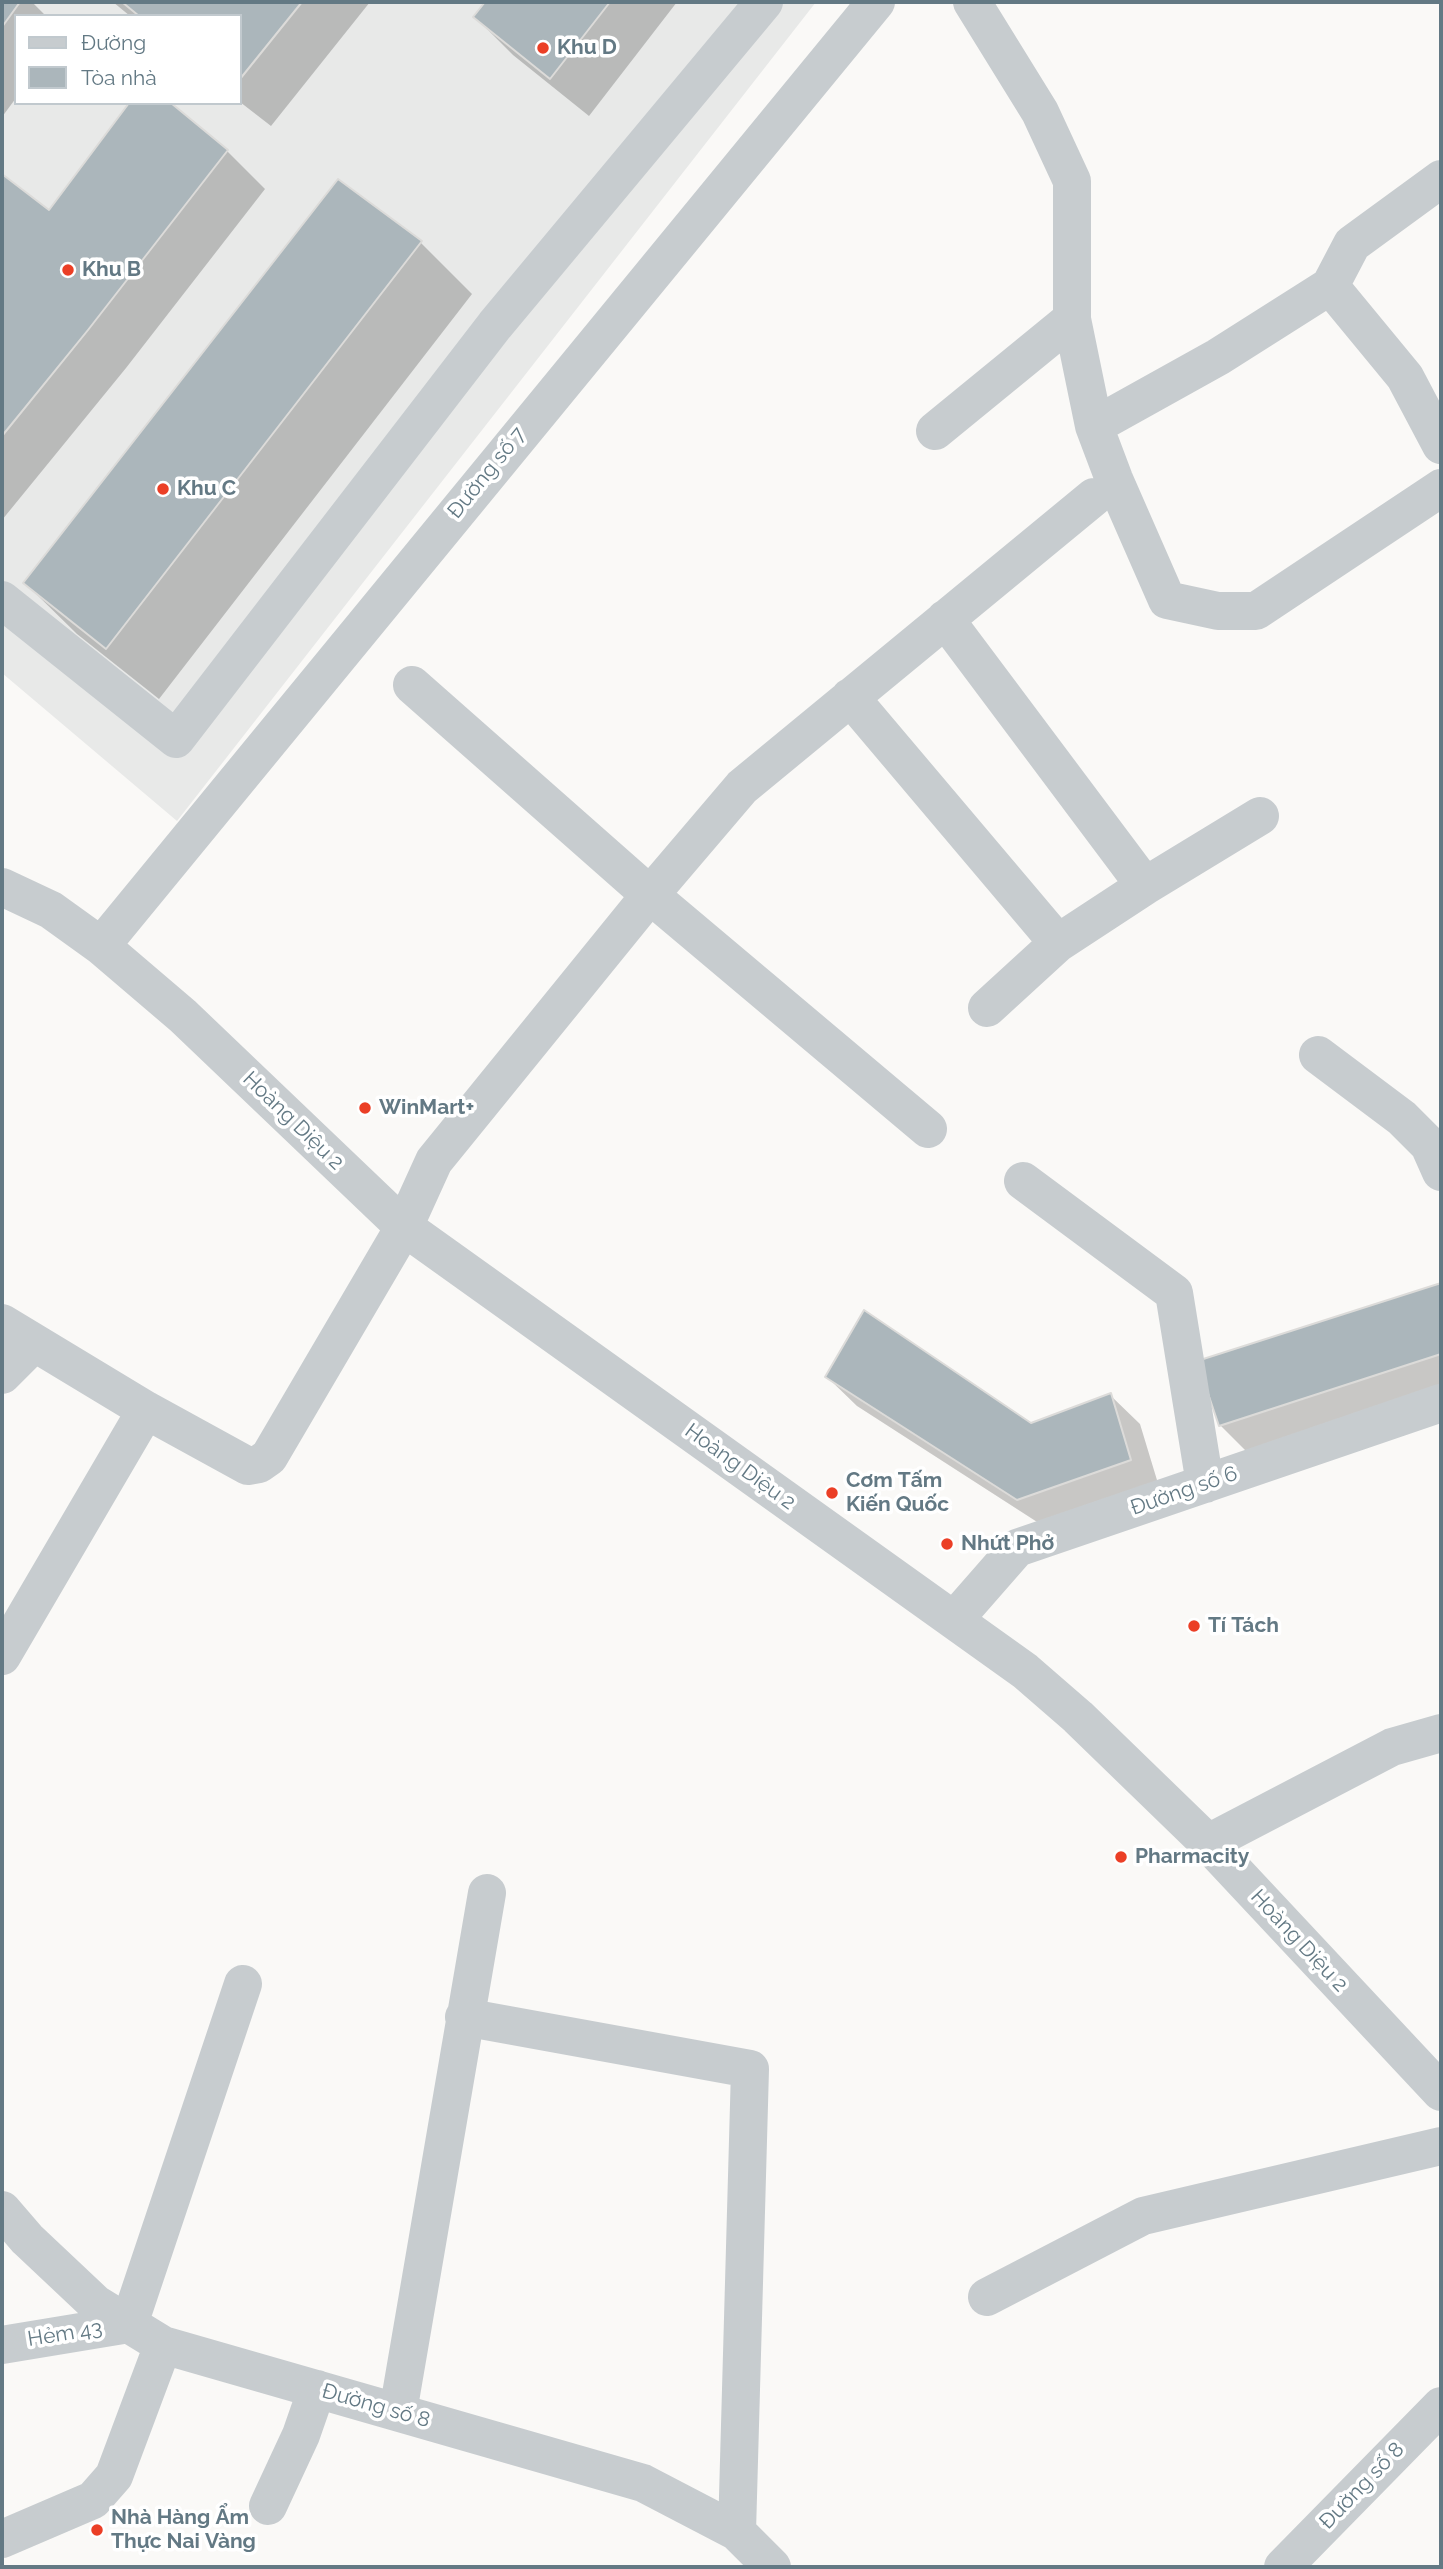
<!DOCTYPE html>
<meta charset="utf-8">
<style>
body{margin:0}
#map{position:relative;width:1443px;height:2569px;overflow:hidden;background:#faf9f7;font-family:Raleway,sans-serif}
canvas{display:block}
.frame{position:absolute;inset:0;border:4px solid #637984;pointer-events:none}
.legend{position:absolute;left:14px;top:14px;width:228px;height:91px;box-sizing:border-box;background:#fff;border:2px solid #c1c9ce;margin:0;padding:9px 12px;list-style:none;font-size:21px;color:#637984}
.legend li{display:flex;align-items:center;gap:14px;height:35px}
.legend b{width:35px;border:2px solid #c1c9ce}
</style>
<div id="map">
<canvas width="1443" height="2569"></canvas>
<div class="frame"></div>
<ul class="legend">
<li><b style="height:9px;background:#c7cccf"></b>Đường</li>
<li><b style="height:19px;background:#abb6bb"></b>Tòa nhà</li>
</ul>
</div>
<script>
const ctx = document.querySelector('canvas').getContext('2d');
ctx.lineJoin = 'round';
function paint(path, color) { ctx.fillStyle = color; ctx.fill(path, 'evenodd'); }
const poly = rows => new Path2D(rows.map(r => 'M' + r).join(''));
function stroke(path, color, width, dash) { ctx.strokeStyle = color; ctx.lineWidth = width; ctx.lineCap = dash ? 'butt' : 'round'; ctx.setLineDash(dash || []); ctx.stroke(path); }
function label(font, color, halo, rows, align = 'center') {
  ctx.font = font + ' Raleway,sans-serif'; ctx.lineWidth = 7; ctx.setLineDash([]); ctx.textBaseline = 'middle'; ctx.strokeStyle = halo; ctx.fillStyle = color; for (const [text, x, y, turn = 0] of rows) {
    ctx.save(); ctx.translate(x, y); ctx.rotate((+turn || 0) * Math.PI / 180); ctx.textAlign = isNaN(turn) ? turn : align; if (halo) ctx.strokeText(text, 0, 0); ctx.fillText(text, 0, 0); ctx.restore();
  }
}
paint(poly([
 [2,2,816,2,177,821,2,673],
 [16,16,240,16,240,103,16,103]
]), '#e8e9e8');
paint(poly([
 [2,2,32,2,46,16,16,16,16,98,2,117],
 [113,2,370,2,271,126,240,102,240,16,130,16],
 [487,2,677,2,589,116,513,55,475,17],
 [227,151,265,189,126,368,2,520,2,176,50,213],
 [421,243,472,294,159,699,77,634,25,583],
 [1440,1285,1441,1393,1250,1455,1220,1425],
 [827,1377,1031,1425,1110,1395,1140,1424,1160,1490,1048,1529,857,1406]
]), '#0003');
const building = poly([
 [2,2,20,2,2,27,2,2],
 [122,2,302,2,240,79,240,16,139,16,122,2],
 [485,2,610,2,550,79,473,17,485,2],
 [129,103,171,103,228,150,88,330,2,436,2,174,49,210,129,103],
 [338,179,422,241,106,649,23,583,338,179],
 [1441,1283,1441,1354,1219,1426,1197,1361,1441,1283],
 [864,1310,1031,1423,1111,1393,1131,1460,1017,1500,825,1377,864,1310]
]);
paint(building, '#abb6bb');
stroke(building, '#dcdbd9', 2);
stroke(poly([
 [972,2,1040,112,1072,181,1072,319,1094,426,1114,479,1167,600,1218,611,1256,611,1441,488],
 [1330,286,1352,244,1441,179],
 [1094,426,1218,357,1330,286,1405,377,1441,445],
 [935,431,1072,319],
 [2,600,176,739,495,325,764,2],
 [945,619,1145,886],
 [412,685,650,895,928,1129],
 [850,697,1058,943],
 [2,887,51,910,101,946,183,1016,404,1227,1025,1671,1078,1717,1208,1843,1441,2092],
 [101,946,876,2],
 [987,1008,1058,943,1145,886,1260,816],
 [1318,1055,1402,1118,1429,1145,1441,1172],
 [1023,1181,1174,1293,1205,1484],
 [2,1323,146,1410,248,1466,259,1464,269,1457,404,1227,434,1161,650,895,742,787,1094,497],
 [2,1375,34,1343],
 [954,1620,1017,1548,1441,1403],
 [2,1656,146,1410],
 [1208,1843,1392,1747,1441,1733],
 [464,2017,750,2069,737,2532],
 [2,2210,27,2239,96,2304,163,2345,643,2483,737,2532,772,2567],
 [987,2297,1143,2216,1441,2146],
 [2,2345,129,2324,243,1984],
 [398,2412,487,1893],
 [268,2506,301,2435,317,2389],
 [2,2539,93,2500,114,2476,163,2345],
 [1283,2567,1441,2406]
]), '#c7cccf', 38);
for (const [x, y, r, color] of [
 [543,48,7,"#eb3f26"],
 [68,270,7,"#eb3f26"],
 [163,489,7,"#eb3f26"],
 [365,1108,7,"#eb3f26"],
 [832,1493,7,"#eb3f26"],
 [947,1544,7,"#eb3f26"],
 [1194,1626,7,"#eb3f26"],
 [1121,1857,7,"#eb3f26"],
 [97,2530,7,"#eb3f26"]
]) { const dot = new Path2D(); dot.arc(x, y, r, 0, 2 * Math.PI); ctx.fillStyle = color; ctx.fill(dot); stroke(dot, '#fff', 2.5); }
label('bold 21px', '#637984', '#fff', [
 ["Khu D",557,48],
 ["Khu B",82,270],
 ["Khu C",177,489],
 ["WinMart+",379,1108],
 ["Cơm Tấm",846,1481],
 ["Kiến Quốc",846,1505],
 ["Nhứt Phở",961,1544],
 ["Tí Tách",1208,1626],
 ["Pharmacity",1135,1857],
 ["Nhà Hàng Ẩm",111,2518],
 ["Thực Nai Vàng",111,2542]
], 'left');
label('21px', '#637984', '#fff', [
 ["Đường số 7",487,473,-51],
 ["Hoàng Diệu 2",293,1121,44],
 ["Hoàng Diệu 2",740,1467,36],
 ["Đường số 6",1184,1491,-19],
 ["Hoàng Diệu 2",1299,1941,47],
 ["Hẻm 43",65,2334,-9],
 ["Đường số 8",376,2406,16],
 ["Đường số 8",1362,2486,-46]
]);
</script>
